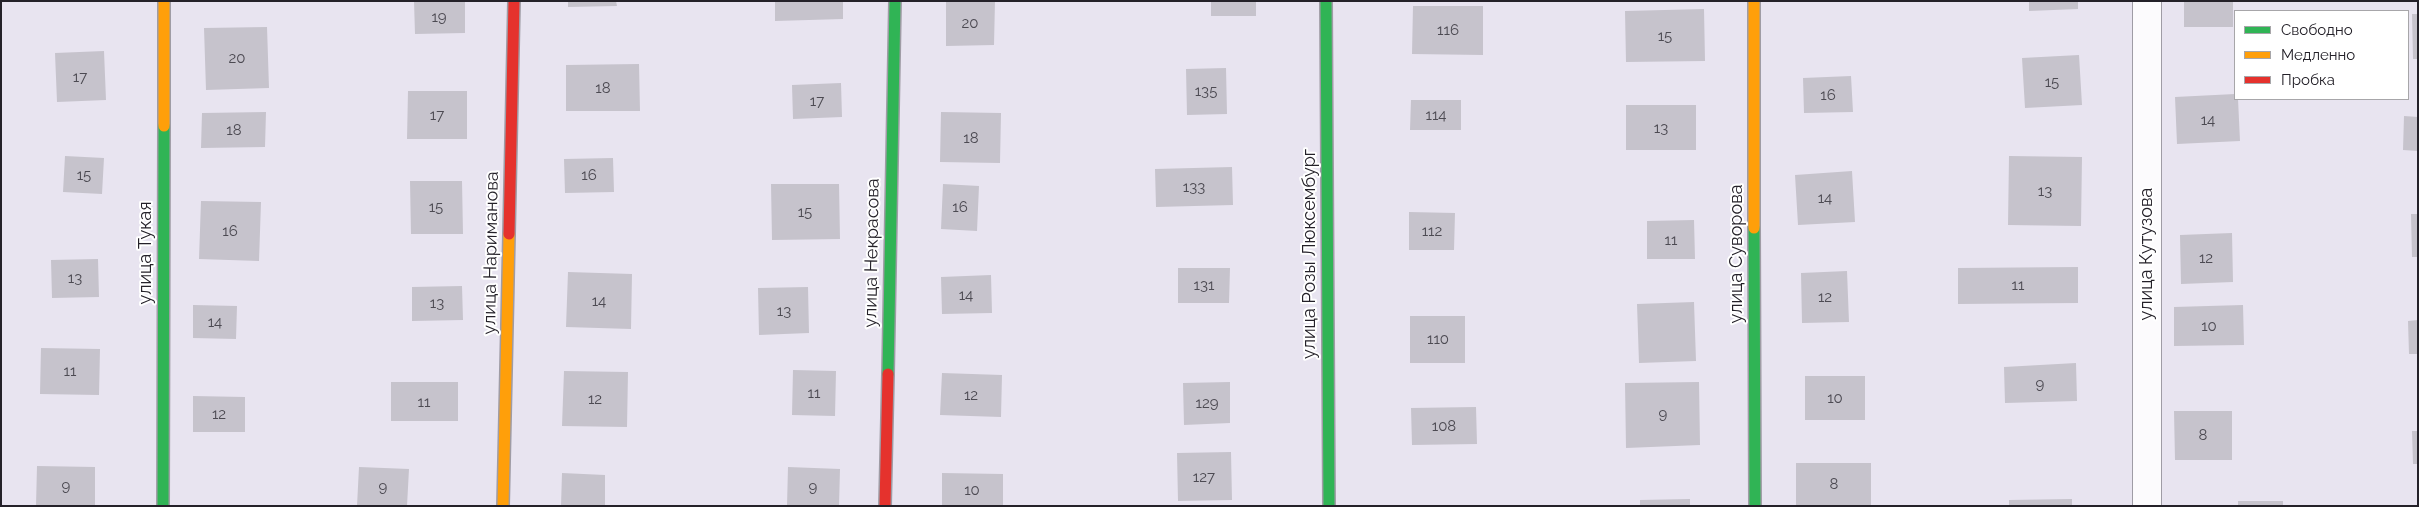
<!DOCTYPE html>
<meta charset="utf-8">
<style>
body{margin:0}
#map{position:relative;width:2419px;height:507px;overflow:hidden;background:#e8e4f0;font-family:Raleway,sans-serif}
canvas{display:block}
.frame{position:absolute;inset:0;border:2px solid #242129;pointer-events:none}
.legend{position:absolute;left:2234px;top:10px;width:175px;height:90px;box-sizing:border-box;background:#fff;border:1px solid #a7a6a9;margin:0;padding:6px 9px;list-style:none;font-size:15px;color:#242129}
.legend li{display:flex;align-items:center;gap:10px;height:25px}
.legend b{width:25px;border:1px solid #a7a6a9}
</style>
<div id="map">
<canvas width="2419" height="507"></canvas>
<div class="frame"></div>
<ul class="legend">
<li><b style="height:6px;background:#30b455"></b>Свободно</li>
<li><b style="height:6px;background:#ff9f0a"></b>Медленно</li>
<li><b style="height:6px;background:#e5322d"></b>Пробка</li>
</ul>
</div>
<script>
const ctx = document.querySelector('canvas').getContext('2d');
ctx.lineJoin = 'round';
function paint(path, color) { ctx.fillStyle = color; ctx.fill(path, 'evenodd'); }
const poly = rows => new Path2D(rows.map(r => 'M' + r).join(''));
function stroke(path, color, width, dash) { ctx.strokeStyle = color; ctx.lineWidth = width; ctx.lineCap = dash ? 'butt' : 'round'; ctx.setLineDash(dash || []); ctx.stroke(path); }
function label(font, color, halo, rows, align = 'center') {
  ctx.font = font + ' Raleway,sans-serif'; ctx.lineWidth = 4; ctx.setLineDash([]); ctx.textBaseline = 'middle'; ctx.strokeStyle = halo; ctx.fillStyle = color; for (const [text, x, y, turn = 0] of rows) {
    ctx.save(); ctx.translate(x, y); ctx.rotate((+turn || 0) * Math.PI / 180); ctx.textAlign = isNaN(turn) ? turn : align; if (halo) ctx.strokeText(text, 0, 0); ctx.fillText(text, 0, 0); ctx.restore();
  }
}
paint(poly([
 [414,1,465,1,465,33,415,34],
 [568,1,616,1,617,6,568,7],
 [775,1,843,1,843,19,775,21],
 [946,1,995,1,994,45,946,46],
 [1211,1,1256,1,1256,16,1211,16],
 [2029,1,2078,1,2078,9,2029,11],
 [2184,1,2233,1,2233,27,2184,27],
 [1413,6,1483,6,1483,55,1412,54],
 [1704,9,1705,61,1626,62,1625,11],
 [2412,14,2418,14,2418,59,2413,59],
 [267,27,269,88,206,90,204,28],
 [104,51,106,100,57,102,55,53],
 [2079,55,2082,105,2025,108,2022,58],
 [639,64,640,111,566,111,566,65],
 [1226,68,1227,114,1187,115,1186,69],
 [1851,76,1853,112,1804,113,1803,78],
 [841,83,842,117,793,119,792,85],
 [408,91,467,91,467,139,407,139],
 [2235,94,2235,99,2238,99,2240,141,2177,144,2175,97],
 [1411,100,1461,100,1461,130,1410,130],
 [1626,105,1696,105,1696,150,1626,150],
 [266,112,265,147,201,148,202,113],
 [941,112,1001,113,1000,163,940,162],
 [2404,116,2418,117,2418,151,2403,150],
 [65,156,104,158,102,194,63,192],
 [2009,156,2082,157,2081,226,2008,225],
 [613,158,614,192,565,193,564,159],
 [1232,167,1233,205,1156,207,1155,169],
 [1852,171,1855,222,1798,225,1795,175],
 [410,181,462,181,463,234,411,234],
 [771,184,839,184,840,239,772,240],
 [943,184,979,186,977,231,941,229],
 [201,201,261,202,259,261,199,259],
 [1409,212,1455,213,1454,250,1409,250],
 [2411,214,2418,214,2418,257,2412,257],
 [1694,220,1695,259,1647,259,1647,221],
 [2232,233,2233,282,2181,284,2180,235],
 [98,259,99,297,52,298,51,260],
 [2078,267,2078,303,1958,304,1958,268],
 [1178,268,1230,268,1229,303,1178,303],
 [1847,271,1849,322,1802,323,1801,273],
 [568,272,632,274,631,329,566,327],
 [991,275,992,313,942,314,941,277],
 [462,286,463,320,412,321,412,287],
 [808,287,809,333,759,335,758,288],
 [1694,302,1696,361,1639,363,1637,304],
 [193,305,237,306,236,339,193,338],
 [2243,305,2244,345,2174,346,2174,307],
 [1410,316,1465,316,1465,363,1410,363],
 [2418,320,2418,354,2409,354,2408,321],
 [41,348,100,349,99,395,40,394],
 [2076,363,2077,401,2005,403,2004,367],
 [793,370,836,371,835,416,792,415],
 [564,371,628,372,627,427,562,426],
 [942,373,1002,375,1001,417,940,415],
 [1805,376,1865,376,1865,420,1805,420],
 [391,382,458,382,458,421,391,421],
 [1230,382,1230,423,1184,425,1183,383],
 [1699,382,1700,445,1626,448,1625,383],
 [193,396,245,397,245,432,193,432],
 [1476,407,1477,444,1412,445,1411,408],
 [2174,411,2232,411,2232,460,2175,460],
 [2412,431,2418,431,2418,464,2413,464],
 [1231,452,1232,500,1178,501,1177,453],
 [1796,463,1871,463,1871,505,1796,505],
 [37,466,95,467,95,506,36,506],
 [359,467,409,469,407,506,357,506],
 [788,467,840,469,839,506,787,506],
 [562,473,605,475,605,506,561,506],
 [942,473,1003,474,1003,506,942,506],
 [1690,499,1690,506,1640,506,1640,500],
 [2072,499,2072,506,2009,506,2009,500],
 [2238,501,2283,501,2283,506,2238,506]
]), '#c6c3cc');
const street = poly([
 [2147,506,2147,1]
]);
const fast = poly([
 [1326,1,1329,506],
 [1754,228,1755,506],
 [888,374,895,1],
 [163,506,164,126]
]);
const slow = poly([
 [1754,1,1754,228],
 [164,126,164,1],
 [503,506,509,234]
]);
const jam = poly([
 [509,234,514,1],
 [885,506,888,374]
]);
stroke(street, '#9f9ca5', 30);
stroke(fast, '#9f9ca5', 14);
stroke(slow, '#9f9ca5', 14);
stroke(jam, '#9f9ca5', 14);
stroke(street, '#fcfbfd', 28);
stroke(fast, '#30b455', 11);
stroke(slow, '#ff9f0a', 11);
stroke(jam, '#e5322d', 11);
label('15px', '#4c4a52', null, [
 ["19",439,17],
 ["20",970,23],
 ["116",1448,30],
 ["15",1665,36],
 ["20",237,58],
 ["17",80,77],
 ["15",2052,82],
 ["18",603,88],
 ["135",1206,91],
 ["16",1828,95],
 ["17",817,101],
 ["17",437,115],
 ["114",1436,115],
 ["14",2208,120],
 ["13",1661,128],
 ["18",234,130],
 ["18",971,138],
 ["15",84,175],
 ["16",589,175],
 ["133",1194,187],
 ["13",2045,191],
 ["14",1825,198],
 ["15",436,207],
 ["16",960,207],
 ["15",805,212],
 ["16",230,231],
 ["112",1432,231],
 ["11",1671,240],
 ["12",2206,258],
 ["13",75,278],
 ["131",1204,285],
 ["11",2018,285],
 ["14",966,295],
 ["12",1825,297],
 ["14",599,301],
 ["13",437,303],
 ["13",784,311],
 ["14",215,322],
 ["10",2209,326],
 ["110",1438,339],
 ["11",70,371],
 ["9",2040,384],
 ["11",814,393],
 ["12",971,395],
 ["10",1835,398],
 ["12",595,399],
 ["11",424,402],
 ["129",1207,403],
 ["12",219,414],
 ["9",1663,414],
 ["108",1444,426],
 ["8",2203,435],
 ["127",1204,477],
 ["8",1834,484],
 ["9",66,486],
 ["9",383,487],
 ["9",813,487],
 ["10",972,490]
]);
label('18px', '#242129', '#fff', [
 ["улица Тукая",146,253,-90],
 ["улица Нариманова",491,253,-89],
 ["улица Некрасова",872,253,-89],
 ["улица Розы Люксембург",1310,254,-90],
 ["улица Суворова",1737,254,-90],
 ["улица Кутузова",2147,254,-90]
]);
</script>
